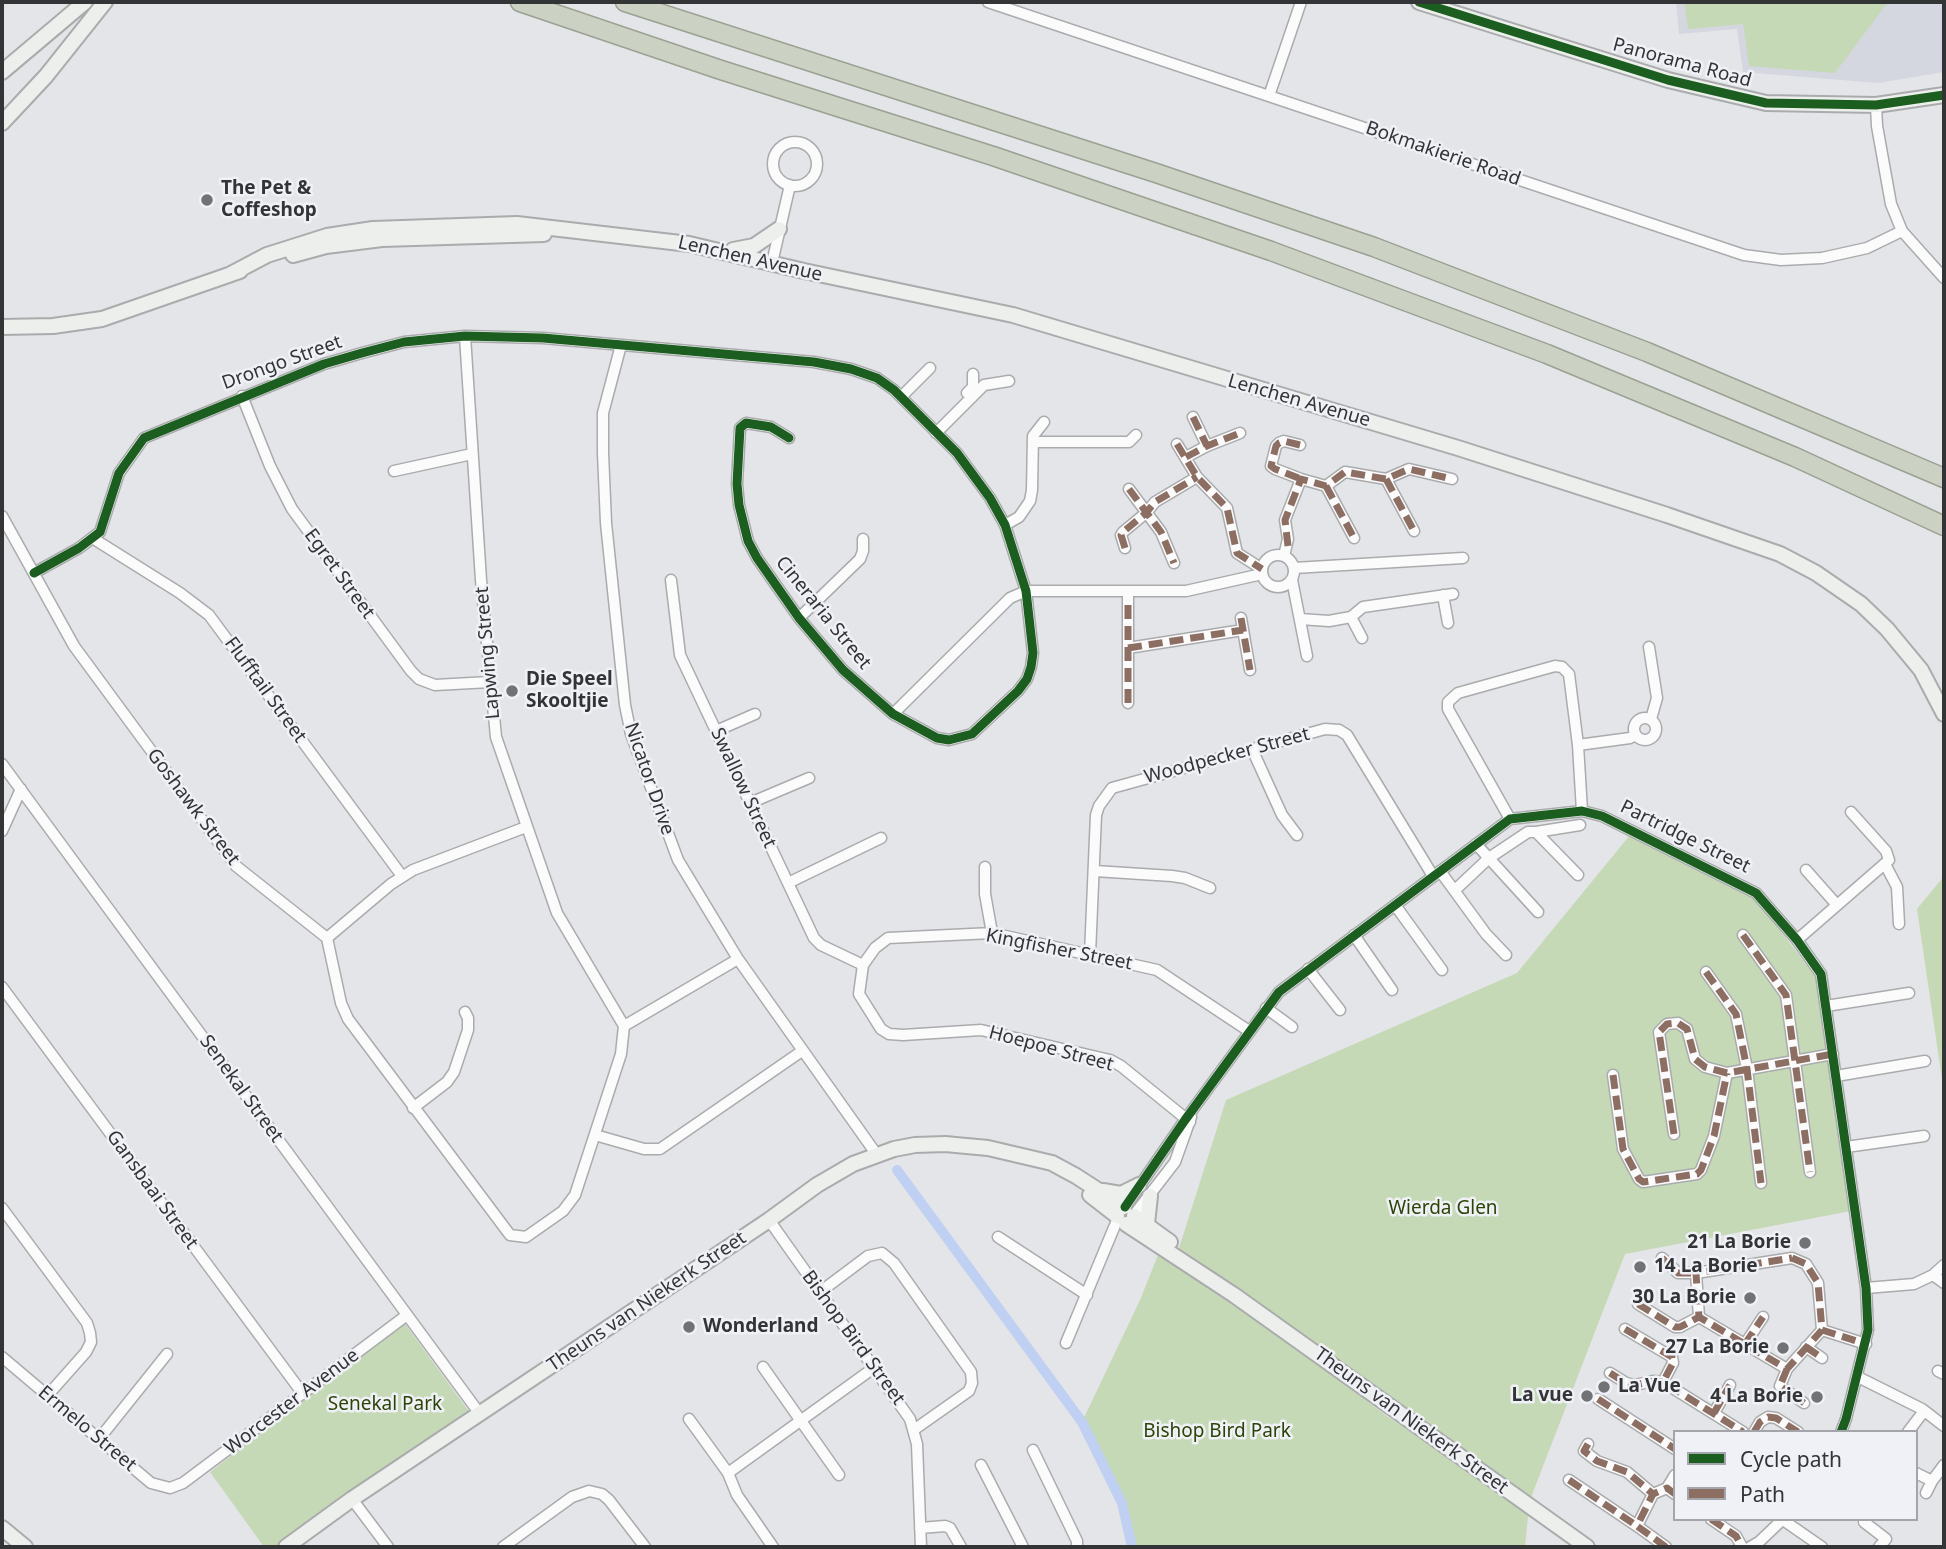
<!DOCTYPE html>
<style>
body{margin:0}
#map{position:relative;width:1946px;height:1549px;overflow:hidden;background:#e4e5e8;font-family:"Noto Sans",sans-serif}
canvas{display:block}
.frame{position:absolute;inset:0;border:4px solid #333436;pointer-events:none}
.legend{position:absolute;left:1673px;top:1430px;width:245px;height:91px;box-sizing:border-box;background:#eff1f7;border:2px solid #a4a5aa;margin:0;padding:9px 12px;list-style:none;font-size:21px;color:#333436}
.legend li{display:flex;align-items:center;gap:14px;height:35px}
.legend b{width:35px;border:2px solid #a4a5aa}
</style>
<div id="map">
<canvas width="1946" height="1549"></canvas>
<div class="frame"></div>
<ul class="legend">
<li><b style="height:9px;background:#1b5e20"></b>Cycle path</li>
<li><b style="height:9px;background:#8d6e63"></b>Path</li>
</ul>
</div>
<script>
const ctx = document.querySelector('canvas').getContext('2d');
ctx.lineJoin = 'round';
function paint(path, color) { ctx.fillStyle = color; ctx.fill(path, 'evenodd'); }
const poly = rows => new Path2D(rows.map(r => 'M' + r).join(''));
function stroke(path, color, width, dash) { ctx.strokeStyle = color; ctx.lineWidth = width; ctx.lineCap = dash ? 'butt' : 'round'; ctx.setLineDash(dash || []); ctx.stroke(path); }
function label(font, color, halo, rows, align = 'center') {
  ctx.font = font + ' "Noto Sans",sans-serif'; ctx.lineWidth = 5; ctx.setLineDash([]); ctx.textBaseline = 'middle'; ctx.strokeStyle = halo; ctx.fillStyle = color; for (const [text, x, y, turn = 0] of rows) {
    ctx.save(); ctx.translate(x, y); ctx.rotate((+turn || 0) * Math.PI / 180); ctx.textAlign = isNaN(turn) ? turn : align; if (halo) ctx.strokeText(text, 0, 0); ctx.fillText(text, 0, 0); ctx.restore();
  }
}
paint(poly([
 [1676,2,1944,2,1944,72,1878,83,1743,72,1737,29,1679,34]
]), '#d4d7e0');
paint(poly([
 [1684,2,1888,2,1835,73,1749,66,1743,24,1688,29],
 [1630,835,1753,895,1818,980,1851,1211,1625,1254,1530,1500,1179,1248,1226,1100,1517,973],
 [1944,876,1944,1093,1917,909],
 [1160,1250,1202,1276,1388,1417,1529,1506,1525,1547,1132,1547,1122,1503,1082,1422,1140,1300],
 [403,1321,470,1413,279,1547,264,1547,210,1472]
]), '#c6d9b6');
stroke(poly([
 [897,1170,1082,1422,1122,1503,1132,1547]
]), '#c0d0f2', 10);
const street = poly([
 [988,2,1744,255,1781,260,1822,258,1867,248,1902,231],
 [1269,96,1301,2],
 [1876,105,1877,126,1891,204,1902,231,1944,278],
 '773 164a22 22 0 1 1 44 0a22 22 0 1 1-44 0Z',
 [772,263,790,185],
 [465,336,481,580,496,737,557,913,624,1026],
 [621,345,603,413,603,453,606,523,625,705,631,734,678,860,738,959,877,1155],
 [967,393,973,387,973,374],
 [242,396,270,466,292,509,411,671,419,679,435,685,490,682],
 [901,397,930,368],
 [1193,417,1207,446],
 [936,433,984,385,1009,381],
 [1033,442,1129,442,1136,435],
 [1177,444,1197,477,1227,508,1237,553,1262,569],
 [1300,445,1284,441,1279,443,1276,446,1271,466,1275,469,1301,479],
 [1186,457,1207,446,1240,433],
 [394,471,472,454],
 [1386,479,1414,531],
 [1326,486,1354,538],
 [1129,489,1161,532,1174,563],
 [2,516,74,646,236,866,327,938,341,1003,348,1019,510,1235,526,1237,563,1211,575,1195,621,1054,624,1026,738,959],
 [1005,525,1019,517,1030,501,1032,490,1033,436,1044,422],
 [94,539,180,593,209,615,402,876],
 [1125,548,1121,535,1123,532,1146,513,1155,502,1197,477],
 '1262 571a16 16 0 1 1 32 0a16 16 0 1 1-32 0Z',
 [1284,556,1288,539,1285,520,1301,479,1326,486,1345,472,1386,479,1409,469,1452,479],
 [1294,568,1463,558],
 [34,573,79,548,100,532,119,473,144,438,324,364,362,353,404,342,465,336,543,338,814,362,851,369,877,378,894,390,957,453,990,498,1005,525,1026,591,1033,653,1031,667,1027,679,1018,691,972,734,949,740,937,738,893,714,843,670,799,618,757,558,748,541,739,505,737,484,740,428,746,423,771,427,789,438],
 [671,580,680,655,814,938,821,945,863,965],
 [1292,580,1307,656],
 [1128,591,1128,703],
 [1443,595,1448,623],
 [1351,617,1362,638],
 [799,618,860,559,863,551,863,539],
 [1241,618,1250,670],
 [1300,619,1329,621,1351,617,1363,607,1453,594],
 [1649,647,1657,698,1651,719],
 [1128,648,1243,630],
 [893,714,1010,598,1026,591,1186,591,1262,574],
 '1634 729a11 11 0 1 1 22 0a11 11 0 1 1-22 0Z',
 [716,731,755,714],
 [1578,745,1630,738,1635,735],
 [1252,749,1282,815,1297,835],
 [2,764,480,1414],
 [750,803,809,778],
 [1510,819,1448,709,1448,702,1458,693,1555,666,1562,667,1569,674,1578,745,1582,811],
 [2,831,21,789],
 [1536,832,1580,825],
 [1476,844,1538,912],
 [1885,864,1897,887,1899,924],
 [985,867,985,894,992,933],
 [1806,870,1837,905],
 [1095,871,1172,876,1185,878,1210,888],
 [1440,871,1486,934,1506,955],
 [788,883,881,838],
 [1455,890,1489,858,1528,832,1536,832,1578,875],
 [1395,905,1442,970],
 [1354,935,1392,990],
 [1743,935,1786,995,1810,1172],
 [327,938,391,884,413,870,526,827],
 [1797,940,1889,860,1886,851,1851,812],
 [1090,954,1096,815,1099,806,1112,788,1325,729,1339,730,1347,735,1433,876],
 [1308,969,1340,1010],
 [1706,972,1736,1014,1747,1069,1761,1183],
 [2,987,303,1394],
 [1826,1006,1909,993],
 [1266,1008,1292,1027],
 [1613,1075,1623,1149,1639,1179,1643,1182,1697,1174,1701,1170,1714,1136,1727,1073],
 [1836,1076,1925,1061],
 [413,1108,447,1082,454,1072,468,1030,468,1018,465,1012],
 [1190,1122,1121,1066,1110,1060,981,1030,903,1035,889,1034,881,1029,859,994,863,965,875,948,888,938,992,933,1157,970,1249,1031],
 [1674,1134,1659,1032,1667,1024,1678,1023,1687,1029,1695,1059,1705,1067,1727,1073,1833,1054],
 [595,1135,644,1149,660,1149,802,1051],
 [1846,1147,1924,1136],
 [1125,1207,1185,1120,1279,992,1510,819,1582,811,1602,816,1756,893,1797,940,1821,974,1866,1288,1868,1330,1846,1419,1841,1432],
 [2,1208,87,1323,90,1333,91,1342,86,1352,47,1396],
 [1134,1215,1175,1162,1191,1117],
 [769,1220,910,1419,917,1444,921,1547],
 [998,1237,1087,1295],
 [1662,1258,1678,1273,1696,1273],
 [1792,1258,1806,1264,1818,1283,1822,1330,1787,1369,1699,1317,1696,1273,1792,1258],
 [1933,1275,1944,1283],
 [1866,1288,1914,1284,1933,1275,1944,1265],
 [820,1292,868,1256,882,1253,894,1263,971,1372,972,1383,969,1391,915,1429],
 [1638,1304,1675,1327,1680,1327,1699,1317],
 [1625,1329,1672,1357,1673,1363,1663,1382],
 [1822,1330,1866,1344],
 [1066,1343,1118,1218],
 [1745,1344,1763,1317],
 [1806,1347,1822,1358],
 [2,1357,151,1483,170,1488,183,1483,407,1315],
 [763,1367,839,1475],
 [1787,1369,1780,1386,1804,1403],
 [1938,1371,1944,1374],
 [1610,1373,1626,1383,1635,1385,1653,1381,1663,1382,1743,1432],
 [1858,1377,1922,1409,1944,1426],
 [1598,1399,1675,1449],
 [1714,1413,1730,1385],
 [689,1419,728,1473,737,1495,773,1547],
 [1754,1432,1760,1422,1768,1417,1776,1418,1798,1432],
 [1908,1432,1924,1411],
 [99,1439,167,1354],
 [1588,1444,1584,1451,1597,1461,1627,1472,1653,1494],
 [1033,1450,1077,1541,1077,1547],
 [981,1465,1023,1547],
 [728,1473,875,1367],
 [1916,1473,1932,1481],
 [1569,1480,1637,1526],
 [1667,1488,1675,1475],
 [1926,1493,1932,1481,1944,1465],
 [352,1499,388,1547],
 [1711,1519,1736,1536,1742,1547],
 [1783,1520,1822,1547],
 [1864,1522,1886,1539,1879,1547],
 [920,1528,945,1526,950,1528,961,1547],
 [503,1547,572,1497,589,1491,602,1494,609,1500,645,1547],
 [1666,1547,1637,1526,1653,1494,1667,1488,1675,1494],
 [1750,1547,1759,1542,1783,1519]
]);
const secondary = poly([
 [1419,2,1668,80,1766,103,1876,105,1944,95],
 [2,72,85,2],
 [2,123,46,76,105,2],
 [733,250,754,246,779,229],
 [293,255,326,246,382,239,544,234],
 [231,274,267,255,327,236,373,229,517,224,689,244,804,271,1013,315,1458,448,1667,515,1780,554,1816,573,1861,604,1887,629,1921,670,1944,714],
 [2,327,53,326,102,319,240,271],
 [1103,1191,1121,1194,1139,1185],
 [1090,1195,1117,1216],
 [1134,1216,1170,1242],
 [1126,1224,1234,1295,1587,1547],
 [1147,1224,1150,1196],
 [2,1528,25,1547],
 [286,1547,352,1499,769,1220,817,1185,853,1164,894,1149,915,1145,945,1144,988,1148,1052,1163,1076,1176,1124,1207]
]);
const highway = poly([
 [520,2,721,70,993,156,1271,251,1547,354,1795,457,1944,526],
 [625,2,1156,173,1374,247,1647,352,1944,478]
]);
stroke(street, '#aaabad', 13);
stroke(secondary, '#aaabad', 18);
stroke(highway, '#9aa192', 21);
stroke(street, '#fbfbfc', 10);
stroke(secondary, '#ecefeb', 14);
stroke(highway, '#cbd2c3', 18);
stroke(poly([
 [1193,417,1207,446],
 [1177,444,1197,477,1227,508,1237,553,1262,569],
 [1300,445,1284,441,1279,443,1276,446,1271,466,1275,469,1301,479],
 [1186,457,1207,446,1240,433],
 [1386,479,1414,531],
 [1326,486,1354,538],
 [1129,489,1161,532,1174,563],
 [1288,546,1285,520,1301,479,1326,486,1345,472,1386,479,1409,469,1452,479],
 [1125,548,1121,535,1123,532,1146,513,1155,502,1197,477],
 [1128,605,1128,703],
 [1241,618,1250,670],
 [1128,648,1243,630],
 [1743,935,1786,995,1810,1172],
 [1706,972,1736,1014,1747,1069,1761,1183],
 [1613,1075,1623,1149,1639,1179,1643,1182,1697,1174,1701,1170,1714,1136,1727,1073],
 [1674,1134,1659,1032,1667,1024,1678,1023,1687,1029,1695,1059,1705,1067,1727,1073,1833,1054],
 [1662,1258,1678,1273,1696,1273],
 [1792,1258,1806,1264,1818,1283,1822,1330,1787,1369,1699,1317,1696,1273,1792,1258],
 [1638,1304,1675,1327,1680,1327,1699,1317],
 [1625,1329,1672,1357,1673,1363,1663,1382],
 [1822,1330,1866,1344],
 [1745,1344,1763,1317],
 [1806,1347,1822,1358],
 [1787,1369,1780,1386,1804,1403],
 [1610,1373,1626,1383,1635,1385,1653,1381,1663,1382,1743,1432],
 [1598,1399,1675,1449],
 [1714,1413,1730,1385],
 [1754,1432,1760,1422,1768,1417,1776,1418,1798,1432],
 [1588,1444,1584,1451,1597,1461,1627,1472,1653,1494],
 [1569,1480,1637,1526],
 [1711,1519,1736,1536,1742,1547],
 [1666,1547,1637,1526,1653,1494,1667,1488,1675,1494]
]), '#8d6e63', 7, [14, 7]);
stroke(poly([
 [1419,2,1668,80,1766,103,1876,105,1944,95],
 [34,573,79,548,100,532,119,473,144,438,324,364,362,353,404,342,465,336,543,338,814,362,851,369,877,378,894,390,957,453,990,498,1005,525,1026,591,1033,653,1031,667,1027,679,1018,691,972,734,949,740,937,738,893,714,843,670,799,618,757,558,748,541,739,505,737,484,740,428,746,423,771,427,789,438],
 [1125,1207,1185,1120,1279,992,1510,819,1582,811,1602,816,1756,893,1797,940,1821,974,1866,1288,1868,1330,1846,1419,1841,1432]
]), '#1b5e20', 9);
for (const [x, y, r, color] of [
 [207,200,7,"#717274"],
 [512,691,7,"#717274"],
 [1805,1243,7,"#717274"],
 [1640,1267,7,"#717274"],
 [1750,1298,7,"#717274"],
 [689,1327,7,"#717274"],
 [1783,1348,7,"#717274"],
 [1604,1387,7,"#717274"],
 [1587,1396,7,"#717274"],
 [1817,1397,7,"#717274"]
]) { const dot = new Path2D(); dot.arc(x, y, r, 0, 2 * Math.PI); ctx.fillStyle = color; ctx.fill(dot); stroke(dot, '#eff1f7', 2.5); }
label('19px', '#333436', '#eff1f7', [
 ["Panorama Road",1682,63,15],
 ["Bokmakierie Road",1443,154,19],
 ["Lenchen Avenue",750,259,13],
 ["Drongo Street",282,363,-20],
 ["Lenchen Avenue",1299,401,16],
 ["Egret Street",339,574,54],
 ["Cineraria Street",823,613,51],
 ["Lapwing Street",488,653,-95],
 ["Flufftail Street",265,690,54],
 ["Woodpecker Street",1227,756,-15],
 ["Nicator Drive",649,779,71],
 ["Swallow Street",743,788,65],
 ["Goshawk Street",193,807,53],
 ["Partridge Street",1685,837,26],
 ["Kingfisher Street",1059,950,11],
 ["Hoepoe Street",1051,1049,15],
 ["Senekal Street",241,1089,54],
 ["Gansbaai Street",152,1190,54],
 ["Theuns van Niekerk Street",647,1302,-34],
 ["Bishop Bird Street",853,1338,54],
 ["Worcester Avenue",292,1402,-37],
 ["Theuns van Niekerk Street",1411,1421,36],
 ["Ermelo Street",87,1429,40]
]);
label('bold 19px', '#333436', '#eff1f7', [
 ["The Pet &",221,189],
 ["Coffeshop",221,211],
 ["Die Speel",526,680],
 ["Skooltjie",526,702],
 ["21 La Borie",1791,1243,"right"],
 ["14 La Borie",1654,1267],
 ["30 La Borie",1736,1298,"right"],
 ["Wonderland",703,1327],
 ["27 La Borie",1769,1348,"right"],
 ["La Vue",1618,1387],
 ["La vue",1573,1396,"right"],
 ["4 La Borie",1803,1397,"right"]
], 'left');
label('19px', '#2c4506', '#eff1f7', [
 ["Wierda Glen",1443,1209],
 ["Senekal Park",385,1405],
 ["Bishop Bird Park",1217,1432]
]);
</script>
